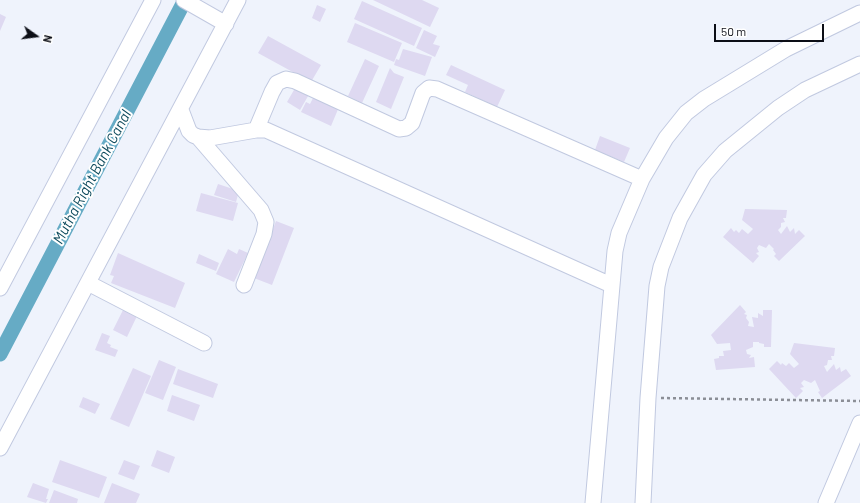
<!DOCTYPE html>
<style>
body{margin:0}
#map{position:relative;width:860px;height:503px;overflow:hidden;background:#eff3fc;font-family:Barlow,sans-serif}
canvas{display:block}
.north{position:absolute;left:16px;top:16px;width:40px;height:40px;-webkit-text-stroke:3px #fff;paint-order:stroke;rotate:104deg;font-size:11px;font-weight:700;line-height:16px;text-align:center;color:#0c0e16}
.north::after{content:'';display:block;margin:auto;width:14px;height:18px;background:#0c0e16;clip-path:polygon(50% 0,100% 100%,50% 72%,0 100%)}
.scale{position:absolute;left:714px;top:24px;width:110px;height:18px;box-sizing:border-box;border:2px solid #0c0e16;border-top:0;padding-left:5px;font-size:12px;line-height:14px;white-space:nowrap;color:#0c0e16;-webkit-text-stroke:3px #fff;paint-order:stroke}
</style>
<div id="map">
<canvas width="860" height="503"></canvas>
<div class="north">N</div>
<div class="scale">50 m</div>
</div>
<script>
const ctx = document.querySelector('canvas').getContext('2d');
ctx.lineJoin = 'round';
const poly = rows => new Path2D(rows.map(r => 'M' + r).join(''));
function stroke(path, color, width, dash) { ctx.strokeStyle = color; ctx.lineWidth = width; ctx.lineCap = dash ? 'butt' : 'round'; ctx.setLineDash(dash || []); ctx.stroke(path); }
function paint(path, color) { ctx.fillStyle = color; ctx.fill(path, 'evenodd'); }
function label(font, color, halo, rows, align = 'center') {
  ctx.font = font + ' Barlow,sans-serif'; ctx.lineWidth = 4; ctx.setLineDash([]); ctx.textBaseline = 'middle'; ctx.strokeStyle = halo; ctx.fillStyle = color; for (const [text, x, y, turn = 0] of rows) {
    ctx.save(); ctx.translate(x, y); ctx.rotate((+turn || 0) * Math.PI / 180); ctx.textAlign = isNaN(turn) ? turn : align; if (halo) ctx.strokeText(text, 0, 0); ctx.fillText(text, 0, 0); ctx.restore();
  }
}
stroke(poly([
 [0,354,185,0]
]), '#66abc5', 15);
paint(poly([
 [373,0,422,0,439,8,430,27],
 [362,1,422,28,414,46,354,19],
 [317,5,326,9,320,22,312,18],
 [0,14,6,17,0,31],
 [355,23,402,43,394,62,347,42],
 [424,30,437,36,433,44,440,46,435,57,416,48],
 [268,36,321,65,311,82,258,53],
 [403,49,432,57,425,76,394,65,396,59,399,60],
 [365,59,379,66,362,103,348,96],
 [451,65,505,90,497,107,465,92,468,85,446,75],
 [390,68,394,73,404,77,391,109,376,102],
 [298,83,311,91,300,110,287,102],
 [314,96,339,107,331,126,301,112,306,102,310,104],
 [600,136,630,148,624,162,595,150],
 [218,184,239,191,236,202,214,195],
 [201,193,238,203,233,221,196,211],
 [745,209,787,210,786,218,783,218,785,222,781,223,781,227,778,230,781,234,787,226,790,232,794,228,795,234,799,230,805,236,779,261,774,256,776,254,773,250,774,249,769,244,766,248,759,245,757,248,759,252,756,253,759,256,753,263,723,237,731,228,734,232,736,230,739,233,742,229,748,234,753,229,742,220],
 [276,221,294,228,272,285,254,278],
 [228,249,237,254,239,249,248,253,234,282,216,274],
 [118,253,185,283,175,308,111,283,114,276,110,275],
 [199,254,219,263,216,271,196,263],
 [740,305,746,312,744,314,747,315,746,318,749,322,748,326,754,327,752,317,758,318,758,313,763,316,763,310,772,310,771,347,764,347,764,344,759,343,759,342,753,342,753,347,746,350,747,354,751,355,749,358,754,357,755,367,716,370,714,359,719,358,719,356,724,356,723,351,731,350,730,343,717,344,711,335],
 [123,310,137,316,127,337,113,330],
 [102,333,110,336,107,343,111,345,110,347,118,350,115,357,95,350],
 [794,343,835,348,834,356,831,356,832,360,828,360,827,365,824,366,827,372,834,364,836,370,840,367,841,372,846,369,851,376,822,398,818,392,820,391,815,380,811,383,804,380,801,383,804,387,800,388,803,391,796,398,769,369,777,361,781,365,782,363,786,366,789,363,794,368,799,364,790,354],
 [159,360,176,367,163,400,145,393],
 [133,368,151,376,129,427,110,419],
 [178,369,218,384,213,398,173,384],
 [172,395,200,405,194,421,167,411],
 [83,397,100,404,95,414,79,407],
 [157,450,175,457,169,473,151,466],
 [60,460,107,477,99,498,52,482],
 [124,460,140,466,134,480,118,474],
 [33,483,49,489,46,499,48,499,46,503,27,497],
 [112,483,140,494,136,503,104,503],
 [54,490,78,499,77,503,49,503]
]), '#ded9f1');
const minor = poly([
 [184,0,226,24],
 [181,110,189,131,193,135,198,137,210,138,256,130,266,130,611,285],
 [256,130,272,92,277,83,286,79,295,81,399,129,406,128,412,123,423,93,429,88,437,89,642,179],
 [198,137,261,210,266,222,264,234,244,285],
 [88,283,204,343],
 [0,288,153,0],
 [0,448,238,0],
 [593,503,615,251,619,233,642,179,666,138,686,113,704,99,786,49,860,13],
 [643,503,648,398,657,286,661,267,680,218,704,175,725,151,778,108,805,90,860,64],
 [826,503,860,423]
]);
stroke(minor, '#c1c9e0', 17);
stroke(poly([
 [661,398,860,401]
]), '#8b8e96', 2.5, [3, 3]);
stroke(minor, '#fff', 15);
label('italic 15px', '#0d4a5c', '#fff', [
 ["Mutha Right Bank Canal",92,177,-62]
]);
</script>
